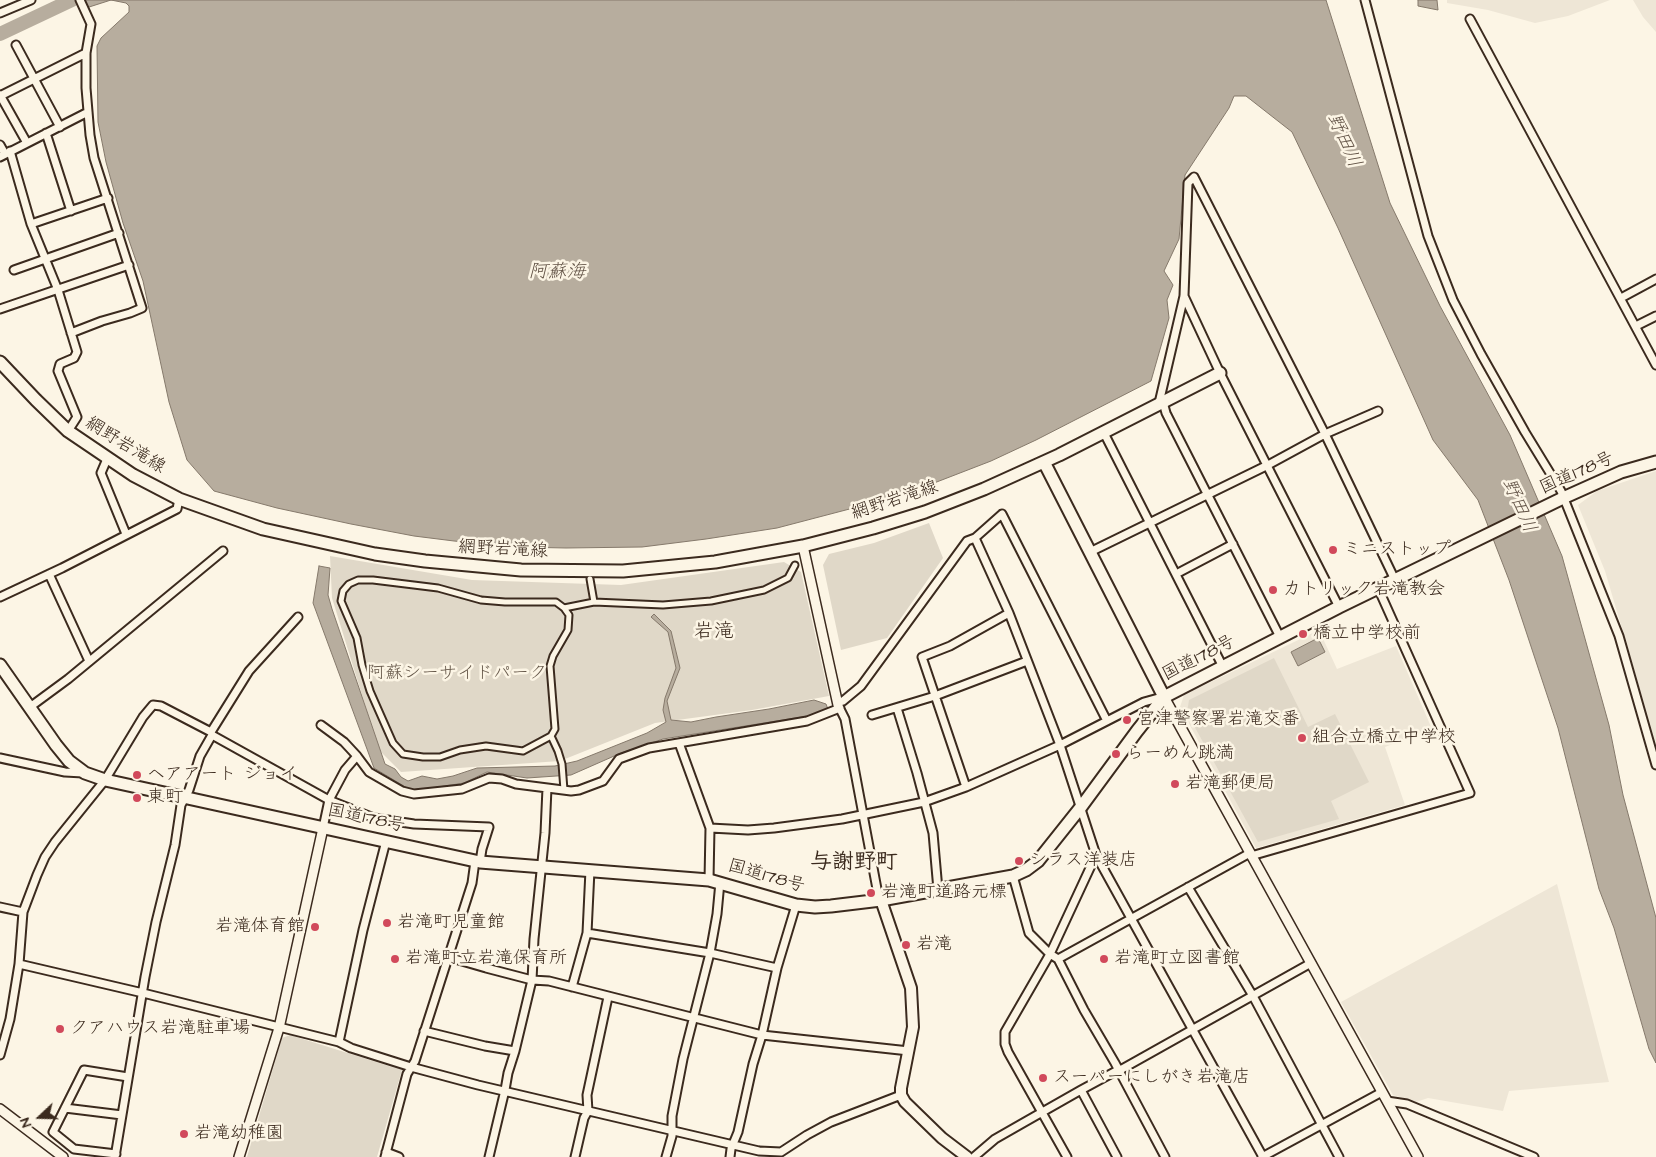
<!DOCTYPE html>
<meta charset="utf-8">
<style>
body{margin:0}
#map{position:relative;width:1656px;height:1157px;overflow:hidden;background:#fcf5e5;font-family:"Architects Daughter",sans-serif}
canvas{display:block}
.north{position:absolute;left:15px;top:1092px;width:50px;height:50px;-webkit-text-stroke:4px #fcf5e5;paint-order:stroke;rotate:249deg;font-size:14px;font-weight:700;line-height:20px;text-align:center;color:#3b2a1e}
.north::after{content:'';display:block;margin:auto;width:18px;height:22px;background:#3b2a1e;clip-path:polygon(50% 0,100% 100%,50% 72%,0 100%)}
</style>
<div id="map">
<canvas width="1656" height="1157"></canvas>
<div class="north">N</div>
</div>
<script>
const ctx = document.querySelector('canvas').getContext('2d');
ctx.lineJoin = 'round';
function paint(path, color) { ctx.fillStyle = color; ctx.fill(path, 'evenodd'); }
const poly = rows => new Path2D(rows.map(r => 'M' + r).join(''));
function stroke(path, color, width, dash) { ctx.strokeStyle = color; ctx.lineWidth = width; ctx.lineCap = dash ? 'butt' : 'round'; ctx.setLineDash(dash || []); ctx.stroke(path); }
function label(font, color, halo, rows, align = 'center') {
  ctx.font = font + ' "Architects Daughter","Klee One",sans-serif'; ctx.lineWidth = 5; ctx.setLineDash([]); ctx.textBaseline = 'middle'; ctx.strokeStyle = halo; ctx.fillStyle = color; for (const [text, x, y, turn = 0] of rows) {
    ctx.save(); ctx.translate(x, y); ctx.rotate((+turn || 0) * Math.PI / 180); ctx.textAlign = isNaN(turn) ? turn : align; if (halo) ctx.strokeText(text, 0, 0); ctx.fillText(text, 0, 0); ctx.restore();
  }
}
paint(poly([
 [1447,0,1610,0,1568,16,1535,23,1488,10,1447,3],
 [1633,0,1656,0,1656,32,1643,17],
 [1656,471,1656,744,1605,571,1578,505,1597,491],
 [1319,630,1337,669,1396,646,1432,729,1385,747,1405,805,1256,848,1180,707,1184,695],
 [1557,884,1609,1082,1509,1091,1503,1111,1428,1098,1416,1102,1393,1095,1341,1002]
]), '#eee6d6');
paint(poly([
 [929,523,943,558,887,638,841,650,823,565,829,554,874,543],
 [330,556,472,580,621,585,784,562,801,572,829,696,752,710,655,723,560,761,401,772,379,750,332,598],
 [1274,658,1308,727,1335,714,1369,782,1331,801,1339,819,1258,842,1187,713,1189,700],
 [290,1035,402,1070,377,1157,247,1157,282,1038]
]), '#e0d8c8');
const water = poly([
 [84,0,1326,0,1390,203,1440,306,1510,435,1562,556,1609,725,1623,795,1656,918,1656,1063,1649,1049,1614,928,1599,889,1558,728,1509,580,1478,500,1433,440,1338,228,1292,132,1246,96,1234,96,1229,108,1185,175,1179,239,1164,271,1173,285,1167,300,1169,318,1151,381,1036,440,991,461,903,495,777,528,706,539,642,547,566,548,517,547,454,541,414,536,351,524,277,508,214,491,187,460,169,402,143,281,123,223,106,162,98,122,97,46,101,38,129,12,129,6,126,3,111,0,86,8,84,0],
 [1418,0,1437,0,1438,10,1418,6,1418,0],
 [319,566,330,568,328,595,332,609,385,764,395,769,401,777,408,781,422,776,437,779,453,776,477,768,555,766,577,761,647,733,666,722,663,710,665,698,676,668,668,632,651,617,654,614,671,631,680,668,667,701,671,720,691,722,716,717,769,709,814,700,826,704,828,709,808,716,663,739,621,753,571,775,527,778,487,772,464,783,412,791,374,768,313,603,319,566],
 [1318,638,1325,652,1298,666,1291,652,1318,638]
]);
paint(water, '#b7ad9e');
stroke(water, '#85796b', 1);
stroke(poly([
 [0,34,72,0]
]), '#b7ad9e', 14);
const pedestrian = poly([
 [590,579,594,602],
 [564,608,594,602,663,605,711,601,764,590,788,578,795,565],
 [551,736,555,729,550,666,553,656,568,630,569,615,564,608,556,602,505,602,481,600,438,588,373,580,358,580,349,584,343,591,341,601,357,638,362,665,370,691,393,743,403,754,423,757,440,757,460,750,486,746,523,751,551,736,558,751,562,764,564,790]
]);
const minor = poly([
 [1365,0,1428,236,1453,300,1481,354,1525,432,1561,491,1619,636,1656,765],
 [0,13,31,0],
 [1470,19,1656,365],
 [16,45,60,127],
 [0,95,27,143],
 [0,96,86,53],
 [46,133,71,211],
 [0,145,5,154],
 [10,151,31,224,58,290,77,352,74,358,60,364,58,371,77,417,68,431],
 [0,157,88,112],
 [31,224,108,198],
 [14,270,119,233],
 [1184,296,1220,373,1339,607],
 [1621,298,1656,279],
 [0,309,129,265],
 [1636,326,1656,316],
 [71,333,102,321,130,313,142,308,94,158,90,135,86,88,86,53,91,24,80,0],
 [1163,402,1166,413,1280,637],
 [1159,403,1184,296,1188,183,1194,177,1325,434,1395,580],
 [1103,431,1223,667],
 [107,459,101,473,126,534],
 [1090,552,1268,465,1325,434,1378,411],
 [49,574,89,661],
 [1176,574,1233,544],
 [0,597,62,568,177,509,179,499],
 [838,702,843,701,861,686,967,541,975,538],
 [838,705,845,719,877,889,881,900],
 [30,707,68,679,223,551],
 [897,708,917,773,933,833,938,890],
 [872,715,935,696,1027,661],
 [1107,721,1002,514,975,538,1009,613,1060,745,1096,855,1263,1157],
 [321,725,344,742,357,756],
 [211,732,249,671,298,617],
 [679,743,710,828,709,880],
 [0,758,65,772,83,773],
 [966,787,922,657,950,646,1009,613],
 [323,828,329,800,345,770,357,756,369,772,402,791,414,794,462,789,489,778,502,779,516,784,571,791,579,790,603,781,619,759,649,748,807,721,840,708],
 [710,828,748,830,774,828,842,819,924,802,966,787,1060,745,1144,702,1162,697],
 [1251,856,1470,793,1378,588],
 [1013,876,1029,933,1050,954,1058,959,1250,853],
 [1188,887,1253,996,1339,1157],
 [0,907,23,912],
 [587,933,710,953,777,968],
 [448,957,486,968,532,980,549,981,762,1035,909,1051],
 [1058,959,1084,1010,1115,1063,1165,1157],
 [19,964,143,993,339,1042,351,1048,411,1067,478,1085,759,1151,781,1152,807,1135,831,1122,901,1095],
 [572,987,587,933,590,870],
 [424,1031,485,1046,515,1051],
 [339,1042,363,930,386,841],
 [0,1055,10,1019,19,964,23,912,37,875,45,857,55,842,105,780,143,717,153,705,161,706,211,732,212,735,329,800,374,818,414,824,489,827,482,849,480,862],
 [1081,1090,1117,1157],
 [1387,1101,1407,1104,1534,1157],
 [65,1108,122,1115],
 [386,1152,399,1157],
 [116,1154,74,1149,53,1132,84,1070,128,1077],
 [115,1157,145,977,156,922,175,845,181,805,189,790,200,756,212,735],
 [385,1157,407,1074,415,1061,472,883,475,861],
 [489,1157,505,1090,508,1073,515,1051,532,980,534,939,545,833,547,788],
 [575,1157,584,1118,588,1111,587,1095,608,997],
 [666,1157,672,1136,672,1116,683,1059,710,953,717,914,720,882],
 [730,1157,731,1149,738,1132,753,1064,762,1035,777,968,796,905],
 [974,1157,995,1139,1023,1123,1081,1090,1118,1070,1122,1069,1311,963],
 [1067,1157,1008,1052,1005,1044,1005,1032,1050,954,1096,855],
 [1262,1157,1382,1092]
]);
const tertiary = poly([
 [803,546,838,705],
 [1164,697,1418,1157],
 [0,1109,63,1157],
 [239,1157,279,1028,323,828]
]);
const secondary = poly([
 [881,900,911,988,913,1027,901,1088,901,1095,905,1102,942,1138,967,1157]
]);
const primary = poly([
 [0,362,36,400,68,431,133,475,179,499,263,529,375,554,425,561,521,570,623,571,715,562,803,546,873,528,925,512,984,489,1059,455,1220,373],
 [1044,462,1164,697]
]);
const trunk = poly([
 [0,665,56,745,69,761,85,773,105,780,480,862,709,880,796,905,815,907,831,906,881,900,1013,876,1026,870,1038,861,1081,807,1137,731,1164,697,1339,607,1563,498,1621,472,1656,462]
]);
stroke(pedestrian, '#3b2a1e', 9);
stroke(minor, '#3b2a1e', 11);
stroke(tertiary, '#3b2a1e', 12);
stroke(secondary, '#3b2a1e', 14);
stroke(primary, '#3b2a1e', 15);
stroke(trunk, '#3b2a1e', 15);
stroke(pedestrian, '#fcf5e5', 5);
stroke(minor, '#fcf5e5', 7);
stroke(tertiary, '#fcf5e5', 9);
stroke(secondary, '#fcf5e5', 10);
stroke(primary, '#fcf5e5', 11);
stroke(trunk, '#fcf5e5', 11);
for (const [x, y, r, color] of [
 [1333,550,5,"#d1495b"],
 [1273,590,5,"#d1495b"],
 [1303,634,5,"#d1495b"],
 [1127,720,5,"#d1495b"],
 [1302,738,5,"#d1495b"],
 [1116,754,5,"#d1495b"],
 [137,775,5,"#d1495b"],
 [1175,784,5,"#d1495b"],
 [137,798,5,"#d1495b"],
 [1019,861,5,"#d1495b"],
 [871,893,5,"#d1495b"],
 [387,923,5,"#d1495b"],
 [315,927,5,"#d1495b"],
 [906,945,5,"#d1495b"],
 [395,959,5,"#d1495b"],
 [1104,959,5,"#d1495b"],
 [60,1029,5,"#d1495b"],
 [1043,1078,5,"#d1495b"],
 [184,1134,5,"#d1495b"]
]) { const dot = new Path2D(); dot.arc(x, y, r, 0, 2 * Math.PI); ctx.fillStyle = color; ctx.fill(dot); stroke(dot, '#fcf5e5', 2); }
label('18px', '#3b2a1e', '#fcf5e5', [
 ["網野岩滝線",125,446,32],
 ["国道178号",1577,474,-24],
 ["網野岩滝線",895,501,-18],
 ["網野岩滝線",503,550,3],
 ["国道178号",1199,659,-27],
 ["国道178号",366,819,12],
 ["国道178号",766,877,16]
]);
label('18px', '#3b2a1e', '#fcf5e5', [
 ["ミニストップ",1343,550],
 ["カトリック岩滝教会",1283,590],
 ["橋立中学校前",1313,634],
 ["宮津警察署岩滝交番",1137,720],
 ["組合立橋立中学校",1312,738],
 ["らーめん跳満",1126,754],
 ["ヘアアート ジョイ",147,775],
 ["岩滝郵便局",1185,784],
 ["東町",147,798],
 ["シラス洋装店",1029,861],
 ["岩滝町道路元標",881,893],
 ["岩滝町児童館",397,923],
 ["岩滝体育館",305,927,"right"],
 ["岩滝",916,945],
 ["岩滝町立岩滝保育所",405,959],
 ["岩滝町立図書館",1114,959],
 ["クアハウス岩滝駐車場",70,1029],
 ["スーパーにしがき岩滝店",1053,1078],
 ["岩滝幼稚園",194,1134]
], 'left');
label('18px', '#645648', '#fcf5e5', [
 ["阿蘇シーサイドパーク",457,674]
]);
label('italic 19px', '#605144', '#fcf5e5', [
 ["野田川",1343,141,66],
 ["阿蘇海",557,273],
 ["野田川",1518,506,66]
]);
label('20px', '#3b2a1e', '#fcf5e5', [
 ["岩滝",714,633]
]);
label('bold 22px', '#3b2a1e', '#fcf5e5', [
 ["与謝野町",854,863]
]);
</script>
